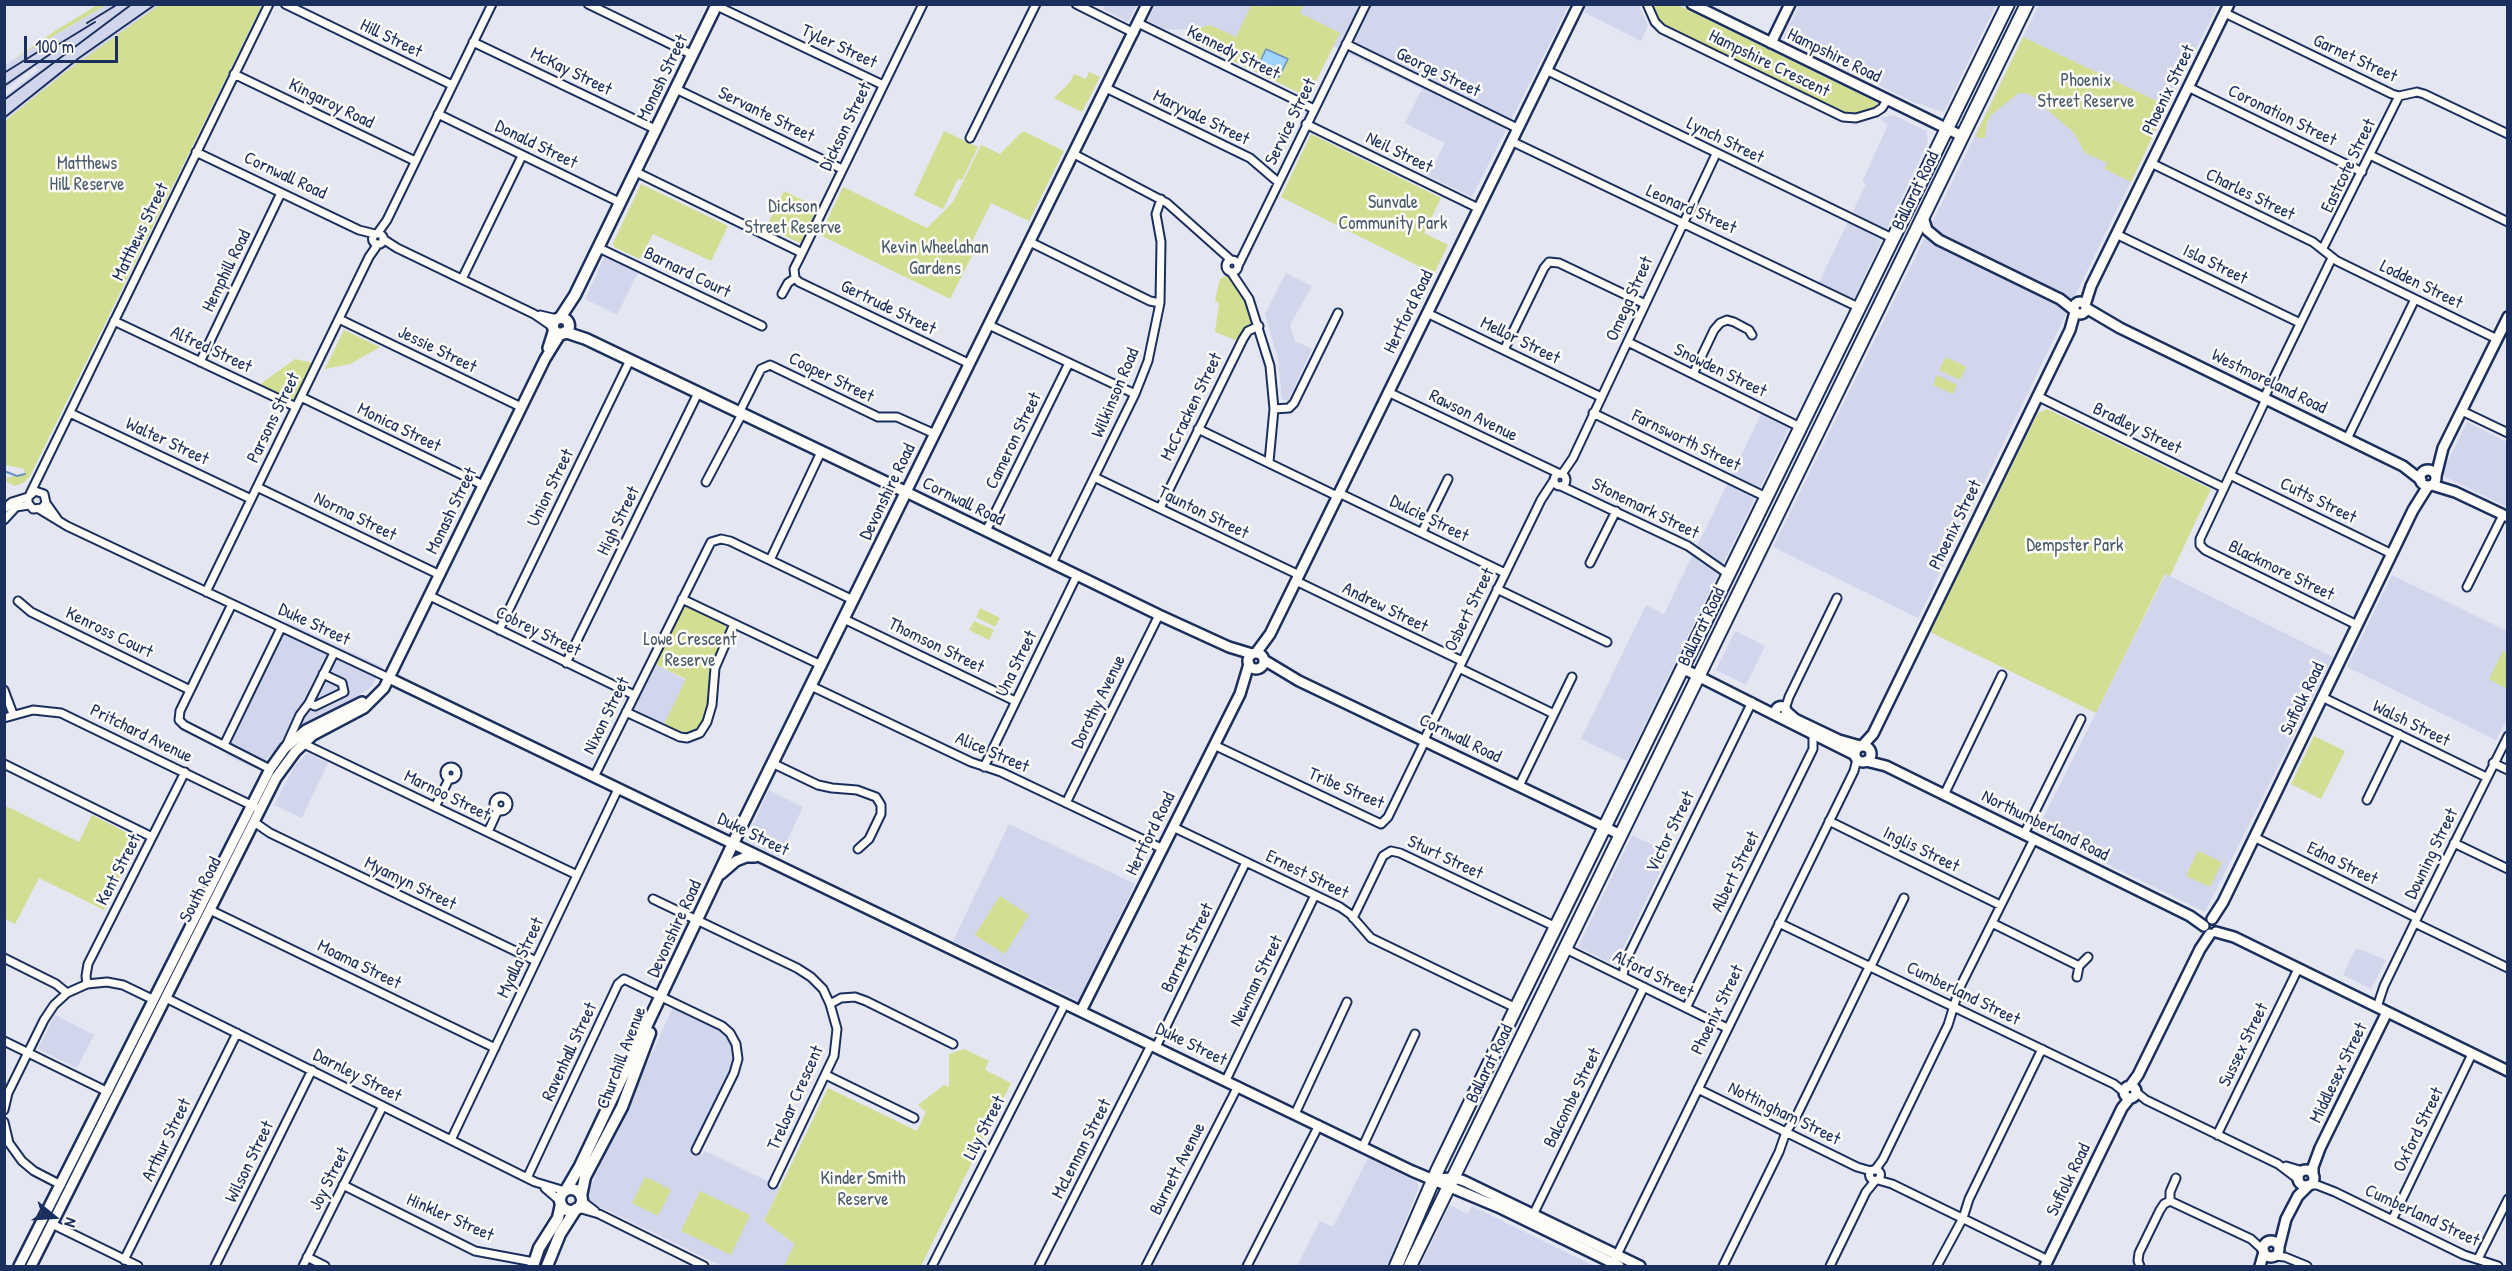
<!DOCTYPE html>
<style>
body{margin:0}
#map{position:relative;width:2512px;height:1271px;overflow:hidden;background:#e4e6f1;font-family:"Patrick Hand",sans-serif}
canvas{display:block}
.frame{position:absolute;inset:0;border:6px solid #1b2f5e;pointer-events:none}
.north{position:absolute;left:24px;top:1187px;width:60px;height:60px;-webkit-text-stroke:4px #fdfcf7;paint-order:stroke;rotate:108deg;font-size:16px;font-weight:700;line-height:24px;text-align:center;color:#1b2f5e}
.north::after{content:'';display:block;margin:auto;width:21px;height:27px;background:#1b2f5e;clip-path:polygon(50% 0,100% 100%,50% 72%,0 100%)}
.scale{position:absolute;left:24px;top:36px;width:94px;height:27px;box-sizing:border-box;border:3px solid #1b2f5e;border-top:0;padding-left:8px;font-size:18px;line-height:21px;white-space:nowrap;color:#1b2f5e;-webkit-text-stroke:4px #fdfcf7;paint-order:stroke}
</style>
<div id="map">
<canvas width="2512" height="1271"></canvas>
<div class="frame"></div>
<div class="north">N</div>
<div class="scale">100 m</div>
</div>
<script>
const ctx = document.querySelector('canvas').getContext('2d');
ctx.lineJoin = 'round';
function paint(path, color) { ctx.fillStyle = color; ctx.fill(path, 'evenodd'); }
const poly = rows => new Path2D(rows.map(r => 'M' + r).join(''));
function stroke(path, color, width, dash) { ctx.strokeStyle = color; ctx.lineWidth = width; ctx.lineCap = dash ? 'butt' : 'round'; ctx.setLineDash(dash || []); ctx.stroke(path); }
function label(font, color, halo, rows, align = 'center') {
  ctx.font = font + ' "Patrick Hand",sans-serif'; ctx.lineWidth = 5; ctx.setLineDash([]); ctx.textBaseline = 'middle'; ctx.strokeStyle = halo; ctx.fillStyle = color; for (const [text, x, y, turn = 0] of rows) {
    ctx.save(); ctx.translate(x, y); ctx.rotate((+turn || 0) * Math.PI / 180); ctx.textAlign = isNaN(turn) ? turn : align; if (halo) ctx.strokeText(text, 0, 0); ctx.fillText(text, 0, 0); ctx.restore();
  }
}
paint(poly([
 [1588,4,1639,5,1648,26,1641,41,1584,12],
 [106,5,161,5,68,70,5,121,4,97,38,70,35,66,5,90,5,65],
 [1105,5,1105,4,1137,5,1128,22,1103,9],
 [1155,5,1252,5,1236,38,1210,25,1194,29,1142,30],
 [1299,5,1569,5,1472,197,1428,176,1445,143,1405,123,1422,89,1333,46,1339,33,1299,13,1302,6],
 [1799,5,1799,4,1996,5,1944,112,1915,103,1783,38],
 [2039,5,2039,4,2218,5,2167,106,2023,37],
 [2004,76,2148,146,1918,618,1773,547],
 [1894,115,1926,131,1928,142,1849,309,1814,293,1866,184,1862,182,1888,125,1880,118],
 [605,256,638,273,617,315,585,299],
 [1286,273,1312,286,1290,325,1295,341,1312,349,1288,401,1282,399,1278,359,1265,314],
 [1766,404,1794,418,1627,761,1581,739,1646,605,1664,614],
 [2467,422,2507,442,2507,507,2441,475],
 [2166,574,2333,657,2205,912,2037,830],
 [2392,575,2507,631,2507,719,2496,740,2347,667],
 [287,622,383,667,371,687,345,705,304,723,256,769,226,755],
 [1735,631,1765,646,1746,685,1716,670],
 [655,664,686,680,664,725,633,709],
 [307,753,328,763,302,818,274,805,294,767],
 [769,790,803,807,779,857,745,841],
 [1009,824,1135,884,1079,1001,953,941],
 [1632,835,1669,853,1615,965,1578,947],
 [2359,949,2386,960,2371,989,2343,975,2355,950],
 [673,1007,725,1033,733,1046,735,1057,730,1073,692,1151,702,1155,705,1151,780,1187,764,1221,826,1266,722,1266,590,1202,589,1190],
 [55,1015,94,1035,77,1068,38,1049],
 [1368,1158,1417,1182,1419,1187,1387,1266,1297,1266,1320,1221,1333,1227],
 [1450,1205,1468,1214,1472,1206,1594,1266,1420,1266]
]), '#d2d6ec');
paint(poly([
 [99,4,106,5,11,61,58,29],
 [161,4,262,5,30,476,23,483,15,486,5,481,5,478,25,474,24,469,5,465,5,121,68,70],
 [1252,4,1265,7,1266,5,1299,5,1303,6,1300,13,1340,33,1308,97,1189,40,1194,29,1210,25,1236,37],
 [1651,5,1678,5,1876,102,1877,106,1852,115,1843,113,1664,25,1658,19],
 [2023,37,2167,106,2131,182,2105,169,2107,163,2085,153,2074,133,2032,96,2025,93,2019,93,1991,115,1987,123,1985,138,1978,138,1976,135],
 [1089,72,1100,77,1082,112,1054,98,1070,82,1074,74,1086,79],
 [944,131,978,147,962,180,958,179,943,209,914,195],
 [1023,131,1064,151,1029,221,991,203,971,243,977,246,950,299,820,235,843,187,927,228,953,202,981,145,1000,154],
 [1311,134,1441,198,1424,233,1448,245,1434,274,1281,197],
 [641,184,728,226,711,261,653,234,640,259,614,247,613,243],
 [784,191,819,208,802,244,766,227],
 [1227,275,1235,282,1245,299,1253,320,1238,341,1215,332,1219,304,1215,300,1220,279],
 [344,330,380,347,350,364,325,369],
 [1946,357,1966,367,1960,380,1939,370],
 [295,359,313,363,295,398,289,399,259,385],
 [1937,375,1957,385,1953,394,1933,385],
 [2047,409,2211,489,2170,576,2165,574,2096,713,1930,632,2038,413],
 [684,605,724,623,727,631,711,670,710,701,706,716,697,731,688,734,664,725,686,679,655,664],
 [980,608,1000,618,995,627,976,617],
 [974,621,994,630,989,640,969,630],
 [2503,651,2507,654,2507,689,2489,679],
 [2314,736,2345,751,2321,799,2291,784],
 [4,805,79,842,92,815,139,839,104,910,39,878,15,924,5,919],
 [2198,851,2222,862,2216,875,2208,871,2216,875,2210,887,2186,876],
 [1000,896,1029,915,1005,954,975,935],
 [964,1049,989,1061,985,1070,1011,1083,921,1266,784,1266,795,1244,764,1221,828,1088,917,1131,926,1112,918,1105,944,1085,949,1087,949,1054],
 [645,1177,658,1183,651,1198,658,1183,671,1190,658,1216,632,1203],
 [700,1191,750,1215,731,1255,681,1231]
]), '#d2de91');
const water = poly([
 [1266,49,1288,59,1279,77,1258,66,1266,49]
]);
paint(water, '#9fd4fd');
stroke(water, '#6a92bd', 1.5);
stroke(poly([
 [4,471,17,476,25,474]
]), '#6a92bd', 2);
const minor = poly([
 [285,4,452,85],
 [588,4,693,55],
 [1076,4,1134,33],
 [1647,4,1655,22,1662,29,1843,117,1856,118,1876,112,1882,108,1887,100],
 [717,6,883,85],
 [2225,13,2392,94,2399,96,2417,92,2424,94,2508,134],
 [1138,23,1314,109],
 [473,42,657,130],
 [1346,44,1517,128],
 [1546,70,1892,238],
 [234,74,415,161],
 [2188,87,2362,172],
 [1106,88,1250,158,1278,182],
 [676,89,842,169],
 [438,114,621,203],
 [1306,124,1478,208],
 [970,138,1036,4],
 [1511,141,1858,307],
 [196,152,359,230,375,234],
 [1074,154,1167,203,1231,260],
 [2370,155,2508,222],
 [2151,163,2313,242,2337,261,2497,339],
 [636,172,802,253],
 '372.5 239a5.5 5.5 0 1 1 11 0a5.5 5.5 0 1 1-11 0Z',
 [377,234,387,220,492,4],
 [2116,234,2300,323],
 [383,239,397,248,534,314,553,327],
 [1030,242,1150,301,1160,303],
 [599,248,762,326],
 [2323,248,2399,96],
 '1226 266a6 6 0 1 1 12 0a6 6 0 1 1-12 0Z',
 [1238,266,1366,4],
 [1231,272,1249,299,1270,366,1274,409,1269,462],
 [795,278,799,282,970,364],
 [462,279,522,156],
 [782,294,788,283,795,278,794,269,802,253,923,4],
 [1427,313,1601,397],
 [540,315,557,319],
 [339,319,521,407],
 [114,321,296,407],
 [989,325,1135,394],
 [1628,342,1800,427],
 [1504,350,1544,268,1549,262,1559,263,1645,304],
 [200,362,281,193],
 [1693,374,1714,330,1720,323,1727,320,1734,322,1749,330,1752,335],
 [1388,392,1560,474],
 [2037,396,2224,488],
 [301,397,483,485],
 [2264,398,2332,258],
 [2266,399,2200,539,2200,545,2205,550,2357,625],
 [1274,409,1289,408,1294,403,1338,313],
 [2462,411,2508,433],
 [70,413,251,499],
 [739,413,761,369,770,365,878,417,897,417,935,434],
 [1593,413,1766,497],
 [1198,429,1337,496],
 [2347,439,2415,299],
 '1554 480a6 6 0 1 1 12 0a6 6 0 1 1-12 0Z',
 [1562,474,1573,458,1716,154],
 [2230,475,2392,554],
 [1094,477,1299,575],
 [706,482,742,414],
 [1561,486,1688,546,1728,574],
 [257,487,440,575],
 [1339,493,1505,573],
 [30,494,269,4],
 [46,503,58,520],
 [1160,508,1243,339,1248,331,1259,326],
 [4,509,12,502,28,497,35,491,44,494,46,503,42,508,33,509,28,503,28,497],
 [39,509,67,526,389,678],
 [4,520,16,507,29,505],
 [986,531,1069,363],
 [1422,532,1448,479],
 [770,560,821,452],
 [1052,563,1135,394,1148,361,1160,303,1161,242,1156,214,1161,199],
 [1590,563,1616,511],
 [1296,581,1462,661],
 [2467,587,2503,515],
 [1497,589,1607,642],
 [206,592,369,257,378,244],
 [430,596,634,695],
 [682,599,821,665],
 [18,601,31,612,190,690],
 [232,604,180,711,179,720,184,725,270,769],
 [844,619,1015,701],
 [499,630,630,360],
 [566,663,698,393],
 [1459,668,1554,714],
 [811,686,971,762,1001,772,1163,849],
 [4,690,13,714],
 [2322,697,2486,777],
 [309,703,315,706,344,692,342,683,323,674],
 [1785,709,1789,697,1837,598],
 [626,712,680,737,687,738,700,733,707,722,712,705,715,668,734,624],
 [4,718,33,710,61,713,255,807],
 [1424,740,1541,500,1554,480],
 [304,744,577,875],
 [224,745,281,628],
 [1214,745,1381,824,1388,817,1425,741],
 [286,746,300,715,309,703,334,653],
 [772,763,818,785,832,788,857,790,876,797,881,805,881,814,869,839,858,849],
 [2493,763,2508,770],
 [4,764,152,837],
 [984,767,1077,575],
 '445 773a6 6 0 1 1 12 0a6 6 0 1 1-12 0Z',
 [594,777,711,542,721,539,730,541,853,600],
 [1519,786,1572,677],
 [1944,795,2002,675],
 '494 804a7 7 0 1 1 14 0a7 7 0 1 1-14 0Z',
 [2367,800,2399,734],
 [1066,803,1159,615],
 [435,807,449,779],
 [1829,821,2000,905],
 [254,822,270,833,536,961],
 [1173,827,1340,907,1350,914,1371,938,1516,1008],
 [488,832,498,810],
 [2024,834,2081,719],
 [2254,837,2417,918],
 [2454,843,2508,869],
 [653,899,797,968,811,977,823,989,830,1004,837,1029,834,1056,773,1184],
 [210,910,495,1048],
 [1353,918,1383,856,1391,851,1400,853,1556,927],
 [1779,923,2114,1084,2124,1092],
 [1992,923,2079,966],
 [2415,923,2508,968],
 [1566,949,1727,1028],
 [4,958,56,984,67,993],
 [1871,966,1904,898],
 [1623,977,1625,962,1752,702],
 [2077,977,2079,966,2088,957],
 [87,984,86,976,88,964,185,772],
 [1959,989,2034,839],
 [166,998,535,1182,565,1191],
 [830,1004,841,998,855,997,866,1001,953,1044],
 [2377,1007,2384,986,2417,918,2508,736],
 [1686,1008,1813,749,1813,735],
 [4,1041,108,1092],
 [1156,1047,1246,862],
 [826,1075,914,1118],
 [1226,1080,1315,895],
 [1698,1089,1857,1167,1871,1171],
 [2136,1092,2146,1100,2278,1164,2299,1180],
 [4,1110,8,1093,44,1020,54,1005,67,993,87,984,107,982,123,985,154,1000],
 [1295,1114,1347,1002],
 [4,1122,9,1143,22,1161,34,1171,61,1185],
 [2217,1135,2298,969],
 [451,1140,618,789],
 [1363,1146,1415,1034],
 [2286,1166,2303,1171],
 '1869.5 1175a5.5 5.5 0 1 1 11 0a5.5 5.5 0 1 1-11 0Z',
 [1875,1170,1883,1159,1948,1025,1960,986],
 [527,1178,618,984,624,979,722,1026,730,1033,736,1044,738,1059,734,1073,696,1150],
 [1878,1180,1892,1184,2048,1260],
 [343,1185,475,1251,534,1262],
 [2310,1185,2317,1185,2335,1192,2464,1255,2498,1266],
 [545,1188,560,1201],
 [582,1201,595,1211],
 [2170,1201,2170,1192,2176,1178],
 [578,1208,599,1214,704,1266],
 [1532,1217,1644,987],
 [2392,1220,2472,1054],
 [52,1224,138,1266],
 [2275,1256,2285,1257,2307,1266],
 [307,1257,325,1266],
 [1615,1259,1854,771,1857,759],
 [2478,1259,2508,1199],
 [124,1260,237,1033],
 [215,1266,312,1070],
 [303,1266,383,1106],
 [932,1266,1065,1004],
 [1039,1266,1151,1045],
 [1146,1266,1238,1086],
 [1247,1266,1319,1125],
 [1723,1266,1779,1152,1786,1132,1797,1115,1870,965],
 [1830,1266,1866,1192,1875,1181],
 [1937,1266,1963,1218,1969,1199,2042,1049],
 [2140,1266,2138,1261,2139,1253,2160,1210,2164,1204,2170,1201,2251,1239,2263,1250]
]);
const tertiary = poly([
 [1147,4,906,492,1159,615,1229,647,1252,654],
 [1692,4,1962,136],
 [1771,43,1790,4],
 [1923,217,1927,230,1939,240,2060,299,2074,310],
 '2074 308a6 6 0 1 1 12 0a6 6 0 1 1-12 0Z',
 [2085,305,2091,286,2229,4],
 [2086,308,2120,328,2403,466,2421,480],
 [548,348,554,329],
 '2420 478a8 8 0 1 1 16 0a8 8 0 1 1-16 0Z',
 [2436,476,2443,448,2508,317],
 [2432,485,2455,492,2508,517],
 [1256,653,1270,634,1579,4],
 '1248 661a8 8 0 1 1 16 0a8 8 0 1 1-16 0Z',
 [1264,660,1299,681,1621,835],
 [1682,668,1777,716],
 [389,678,1412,1171,1498,1207,1619,1266],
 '1775.5 712a5.5 5.5 0 1 1 11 0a5.5 5.5 0 1 1-11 0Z',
 [1787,712,1795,719,1839,740,1860,746],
 [1781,718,1855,755],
 [1862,746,1873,734,2070,330,2075,312],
 '1855 754a8 8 0 1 1 16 0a8 8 0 1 1-16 0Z',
 [1866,761,1886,766,2190,916,2204,926],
 [721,874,736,861,746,857,755,857],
 [2212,919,2223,902,2413,510,2428,486],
 [2216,932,2234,937,2508,1071],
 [1081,1011,1240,694,1249,664],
 '2124 1092a6 6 0 1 1 12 0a6 6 0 1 1-12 0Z',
 [2130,1086,2138,1075,2200,949,2210,934],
 '2298 1178a8 8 0 1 1 16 0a8 8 0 1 1-16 0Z',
 [2313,1175,2313,1167,2320,1148,2387,1012],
 [1433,1179,1455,1178,1464,1181,1640,1266],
 '2263 1249a8 8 0 1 1 16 0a8 8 0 1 1-16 0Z',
 [2279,1247,2286,1219,2298,1196,2309,1185],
 [19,1266,270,769,285,748,306,730,362,702],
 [31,1266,276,778,295,752,313,735,364,708,384,688,545,359,561,333],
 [2045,1266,2122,1108,2130,1098],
 [2260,1266,2264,1252]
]);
const secondary = poly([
 [560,318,575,295,717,4],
 '553 326a8 8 0 1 1 16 0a8 8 0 1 1-16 0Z',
 [565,332,586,339,906,492,738,833,580,1166,566,1190],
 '560 1200a11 11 0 1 1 22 0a11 11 0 1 1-22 0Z',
 [581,1196,585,1177,622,1107,650,1033],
 [533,1266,539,1248,558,1218,561,1204],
 [547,1266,560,1234,576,1209]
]);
const trunk = poly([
 [1396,1266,1438,1169,1516,1008,2008,4],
 [1410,1266,2027,4]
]);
stroke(minor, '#1b2f5e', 11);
stroke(tertiary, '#1b2f5e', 14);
stroke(secondary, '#1b2f5e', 15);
stroke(trunk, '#1b2f5e', 16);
stroke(minor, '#fdfcf7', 7);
stroke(tertiary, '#fdfcf7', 9);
stroke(secondary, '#fdfcf7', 10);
stroke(trunk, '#fdfcf7', 12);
stroke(poly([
 [87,23,118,4],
 [46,52,95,22],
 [4,73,41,50],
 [4,86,56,50],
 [4,100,132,4],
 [4,118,79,58,156,4]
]), '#1b2f5e', 2);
label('18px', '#1b2f5e', '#fdfcf7', [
 ["Hill Street",391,39,26],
 ["Tyler Street",839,47,25],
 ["Kennedy Street",1233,53,26],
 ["Hampshire Road",1834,56,26],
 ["Garnet Street",2355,59,25],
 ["Hampshire Crescent",1769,64,26],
 ["McKay Street",571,72,26],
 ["George Street",1438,73,26],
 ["Monash Street",663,78,-64],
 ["Phoenix Street",2169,90,-64],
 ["Kingaroy Road",331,104,26],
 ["Servante Street",766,115,26],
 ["Coronation Street",2282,116,26],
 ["Maryvale Street",1201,118,26],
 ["Service Street",1291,122,-64],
 ["Dickson Street",846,127,-64],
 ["Lynch Street",1725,141,26],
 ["Donald Street",536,145,26],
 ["Neil Street",1399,153,26],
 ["Eastcote Street",2349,166,-64],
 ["Cornwall Road",285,176,25],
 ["Ballarat Road",1916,191,-64],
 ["Charles Street",2250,195,26],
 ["Leonard Street",1691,210,24],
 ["Matthews Street",141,232,-64],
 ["Isla Street",2215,265,26],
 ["Hemphill Road",227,271,-64],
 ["Barnard Court",687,273,26],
 ["Lodden Street",2421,285,26],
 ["Omega Street",1630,299,-66],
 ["Gertrude Street",888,308,26],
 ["Hertford Road",1409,312,-64],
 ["Mellor Street",1520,341,26],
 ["Alfred Street",211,350,25],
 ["Jessie Street",437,350,26],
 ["Snowden Street",1720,371,26],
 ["Cooper Street",831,378,26],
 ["Westmoreland Road",2269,382,26],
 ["Wilkinson Road",1116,393,-67],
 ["McCracken Street",1192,407,-64],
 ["Rawson Avenue",1473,416,26],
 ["Parsons Street",274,418,-64],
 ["Monica Street",399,428,26],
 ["Bradley Street",2137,429,26],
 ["Cameron Street",1014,441,-64],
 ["Farnsworth Street",1686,441,26],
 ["Walter Street",167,442,25],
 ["Union Street",551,488,-64],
 ["Devonshire Road",888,492,-64],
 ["Cutts Street",2318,501,26],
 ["Cornwall Road",963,502,26],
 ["Stonemark Street",1645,509,26],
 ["Monash Street",452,511,-64],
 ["Taunton Street",1203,513,26],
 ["Norma Street",355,517,26],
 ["Dulcie Street",1429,519,26],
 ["High Street",619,521,-64],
 ["Phoenix Street",1956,525,-64],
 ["Blackmore Street",2281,571,26],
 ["Andrew Street",1385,608,26],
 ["Osbert Street",1470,610,-64],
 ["Duke Street",314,625,25],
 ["Ballarat Road",1702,627,-64],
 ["Cobrey Street",538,632,26],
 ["Kenross Court",109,633,26],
 ["Thomson Street",936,646,26],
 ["Una Street",1017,664,-64],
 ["Suffolk Road",2303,699,-64],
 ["Dorothy Avenue",1099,702,-64],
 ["Nixon Street",607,716,-64],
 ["Walsh Street",2411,724,26],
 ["Pritchard Avenue",141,734,26],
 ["Cornwall Road",1460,739,26],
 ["Alice Street",992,753,23],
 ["Tribe Street",1346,789,23],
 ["Marnoo Street",447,796,26],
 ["Northumberland Road",2045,826,26],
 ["Victor Street",1671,832,-64],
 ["Hertford Road",1151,834,-64],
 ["Duke Street",753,835,26],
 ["Inglis Street",1921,850,26],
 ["Downing Street",2432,854,-64],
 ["Sturt Street",1445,858,25],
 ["Edna Street",2342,864,26],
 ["Kent Street",119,870,-63],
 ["Albert Street",1736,872,-64],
 ["Ernest Street",1307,875,26],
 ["Myamyn Street",410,884,26],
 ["South Road",201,890,-63],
 ["Devonshire Road",675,929,-65],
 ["Barnett Street",1188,948,-64],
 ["Myalla Street",521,958,-65],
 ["Moama Street",359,965,26],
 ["Alford Street",1653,975,26],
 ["Newman Street",1257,981,-64],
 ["Cumberland Street",1963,994,26],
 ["Phoenix Street",1718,1010,-64],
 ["Duke Street",1191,1045,26],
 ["Sussex Street",2244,1045,-64],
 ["Ravenhall Street",570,1052,-65],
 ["Churchill Avenue",622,1058,-69],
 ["Ballarat Road",1490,1064,-64],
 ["Middlesex Street",2339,1073,-64],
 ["Darnley Street",357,1076,27],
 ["Treloar Crescent",796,1098,-66],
 ["Balcombe Street",1573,1098,-64],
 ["Nottingham Street",1784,1114,26],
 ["Lily Street",985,1128,-63],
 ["Oxford Street",2419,1130,-64],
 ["Arthur Street",167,1140,-64],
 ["McLennan Street",1082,1149,-63],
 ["Wilson Street",250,1162,-64],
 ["Burnett Avenue",1178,1169,-63],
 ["Joy Street",330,1179,-63],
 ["Suffolk Road",2069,1180,-64],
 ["Cumberland Street",2422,1216,25],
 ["Hinkler Street",450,1218,24]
]);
label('18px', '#495b6b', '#fdfcf7', [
 ["Phoenix",2086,81],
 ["Street Reserve",2086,102],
 ["Matthews",87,164],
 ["Hill Reserve",87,185],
 ["Sunvale",1393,203],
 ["Community Park",1393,224],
 ["Dickson",793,207],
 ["Street Reserve",793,228],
 ["Kevin Wheelahan",935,248],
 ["Gardens",935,269],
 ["Dempster Park",2075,546],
 ["Lowe Crescent",690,640],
 ["Reserve",690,661],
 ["Kinder Smith",863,1179],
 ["Reserve",863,1200]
]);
</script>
